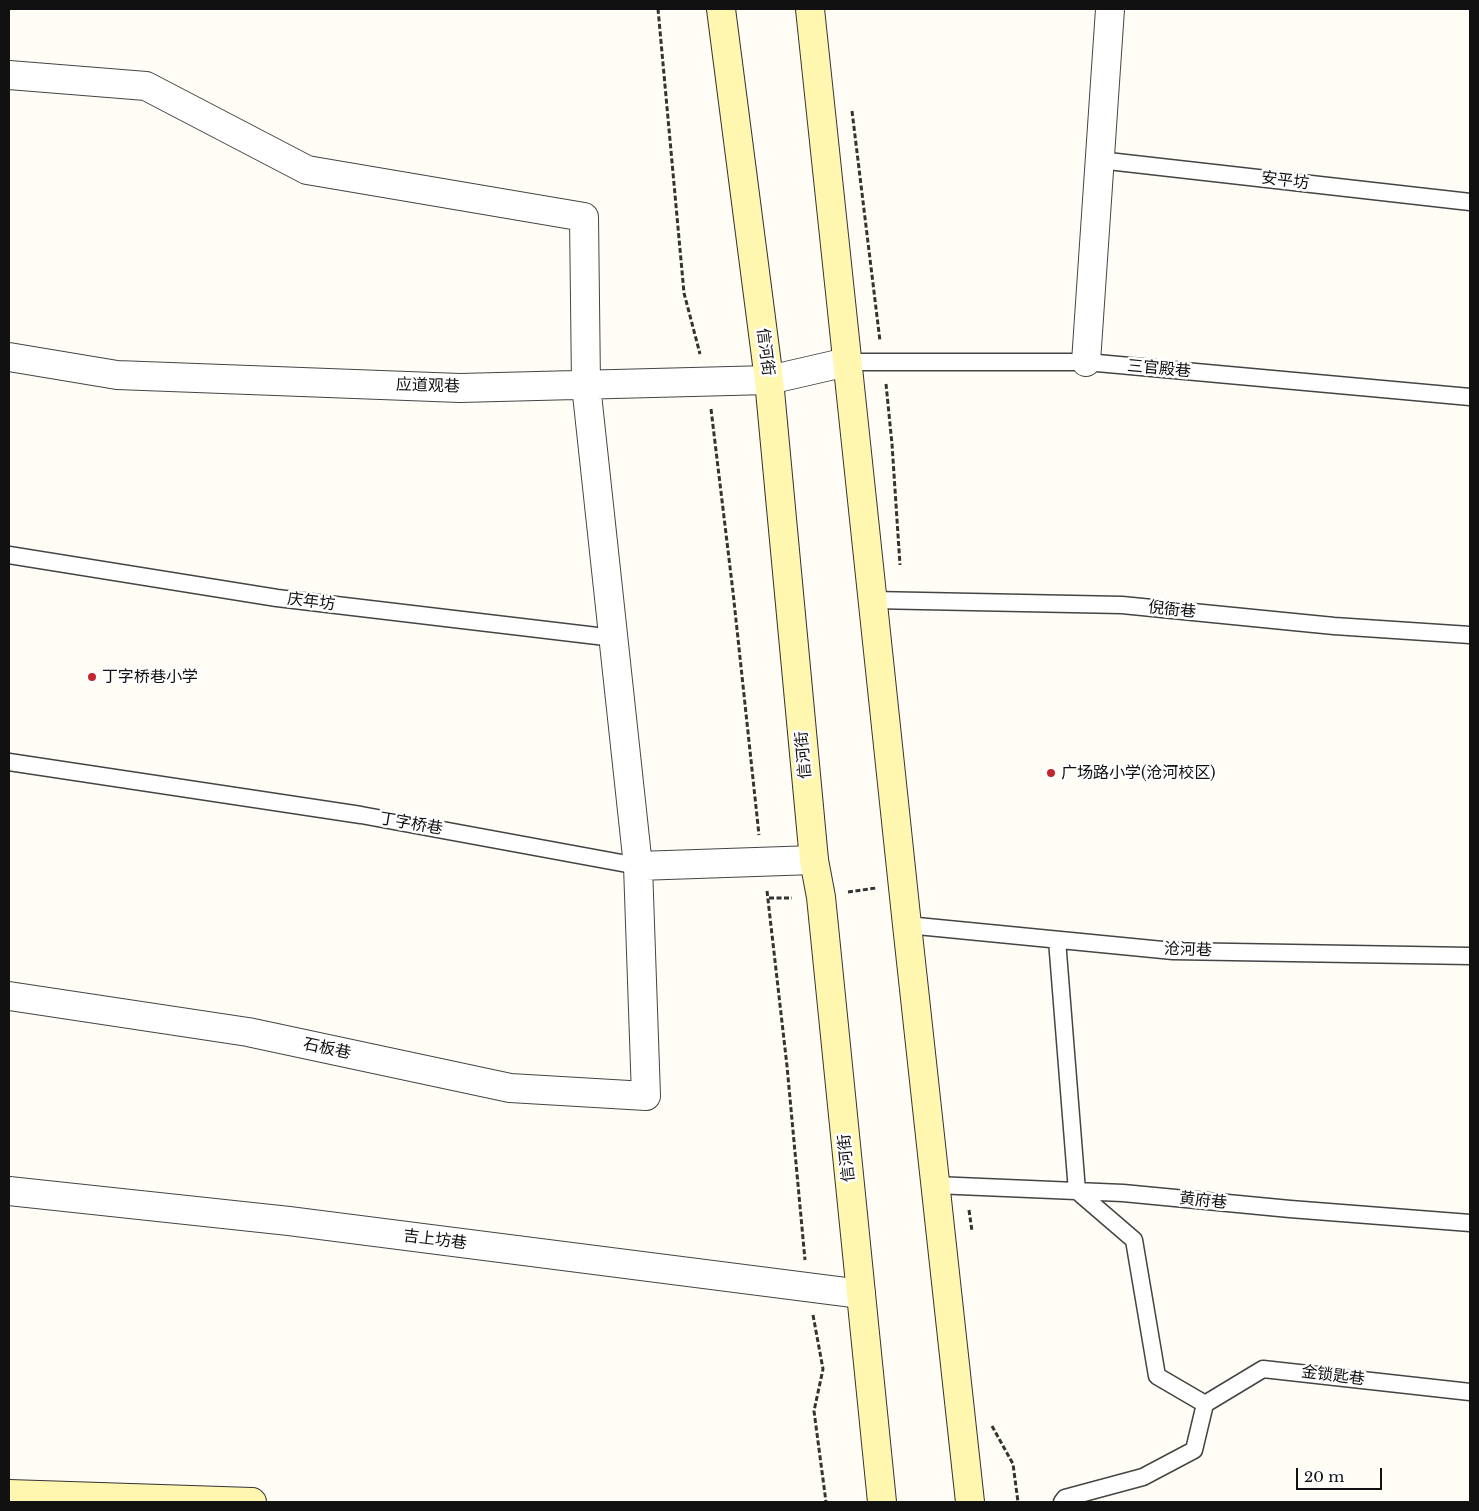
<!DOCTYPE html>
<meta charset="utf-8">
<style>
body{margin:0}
#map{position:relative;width:1479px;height:1511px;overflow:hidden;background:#fffdf5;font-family:"Libre Baskerville",serif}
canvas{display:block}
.frame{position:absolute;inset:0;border:10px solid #111;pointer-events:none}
.scale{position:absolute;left:1296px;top:1468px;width:86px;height:22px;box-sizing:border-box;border:2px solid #111;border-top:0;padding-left:6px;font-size:15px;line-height:18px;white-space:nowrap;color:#111;-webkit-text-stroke:4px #fff;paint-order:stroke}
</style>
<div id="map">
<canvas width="1479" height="1511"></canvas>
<div class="frame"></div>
<div class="scale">20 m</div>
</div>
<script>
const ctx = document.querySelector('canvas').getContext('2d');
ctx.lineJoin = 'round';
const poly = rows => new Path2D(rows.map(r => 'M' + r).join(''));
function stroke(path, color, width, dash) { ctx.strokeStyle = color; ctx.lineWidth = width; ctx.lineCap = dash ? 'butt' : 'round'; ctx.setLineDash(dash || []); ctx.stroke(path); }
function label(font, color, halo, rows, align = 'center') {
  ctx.font = font + ' "Libre Baskerville","Noto Sans SC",serif'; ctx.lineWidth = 5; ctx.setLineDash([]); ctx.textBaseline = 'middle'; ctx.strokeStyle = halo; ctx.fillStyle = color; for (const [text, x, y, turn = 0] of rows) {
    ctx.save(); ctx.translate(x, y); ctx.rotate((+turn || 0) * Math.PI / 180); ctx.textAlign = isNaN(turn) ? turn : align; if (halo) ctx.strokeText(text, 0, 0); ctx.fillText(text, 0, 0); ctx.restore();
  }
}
const lane = poly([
 [1099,160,1470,202],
 [847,362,1086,362,1470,397],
 [9,555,277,598,614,638],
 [872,600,1122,605,1334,626,1470,635],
 [9,762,361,815,638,866],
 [907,925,1173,951,1470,956],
 [1057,940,1077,1191,1134,1240,1157,1376,1205,1404,1194,1450,1143,1477,1065,1498,1062,1502],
 [935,1185,1123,1193,1290,1209,1470,1223],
 [1205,1404,1263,1369,1470,1392]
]);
const street = poly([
 [9,75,146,86,307,170,584,217,586,385,638,866,646,1096,510,1088,248,1032,9,996],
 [9,357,117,375,460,388,769,380,847,362],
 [1086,362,1110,9],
 [638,866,814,860],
 [9,1191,289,1221,861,1294]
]);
const secondary = poly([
 [721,9,769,380,814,860,821,897,882,1502],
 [810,9,907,925,970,1502],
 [9,1494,252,1502]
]);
stroke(lane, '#444', 19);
stroke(street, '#444', 30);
stroke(secondary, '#333', 30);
stroke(poly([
 [658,9,684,293,700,354],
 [852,111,880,341],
 [886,384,892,444,900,565],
 [711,409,733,592,759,835],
 [767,891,787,1066,805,1260],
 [848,892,876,888],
 [769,898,792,898],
 [969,1210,972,1231],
 [813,1315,823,1369,814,1411,826,1502],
 [992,1426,1013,1464,1018,1502]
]), '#333', 3, [5, 2.5]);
stroke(lane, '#fff', 16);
stroke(street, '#fff', 28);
stroke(secondary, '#fff6b0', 28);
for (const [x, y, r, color] of [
 [92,677,5,"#c4262e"],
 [1051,773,5,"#c4262e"]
]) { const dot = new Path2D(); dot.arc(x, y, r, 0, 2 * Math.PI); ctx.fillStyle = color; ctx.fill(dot); stroke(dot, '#fff', 2); }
label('16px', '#111', '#fff', [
 ["安平坊",1285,181,7],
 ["信河街",765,352,83],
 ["三官殿巷",1159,369,5],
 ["应道观巷",428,386,2],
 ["庆年坊",311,602,7],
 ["倪衙巷",1172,610,6],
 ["信河街",804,755,-95],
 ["丁字桥巷",411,824,10],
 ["沧河巷",1188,950,2],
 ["石板巷",327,1049,12],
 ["信河街",847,1158,-96],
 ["黄府巷",1203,1201,6],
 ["吉上坊巷",435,1240,7],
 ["金锁匙巷",1333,1376,7]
]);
label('16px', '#111', '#fff', [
 ["丁字桥巷小学",102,677],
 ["广场路小学(沧河校区)",1061,773]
], 'left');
</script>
